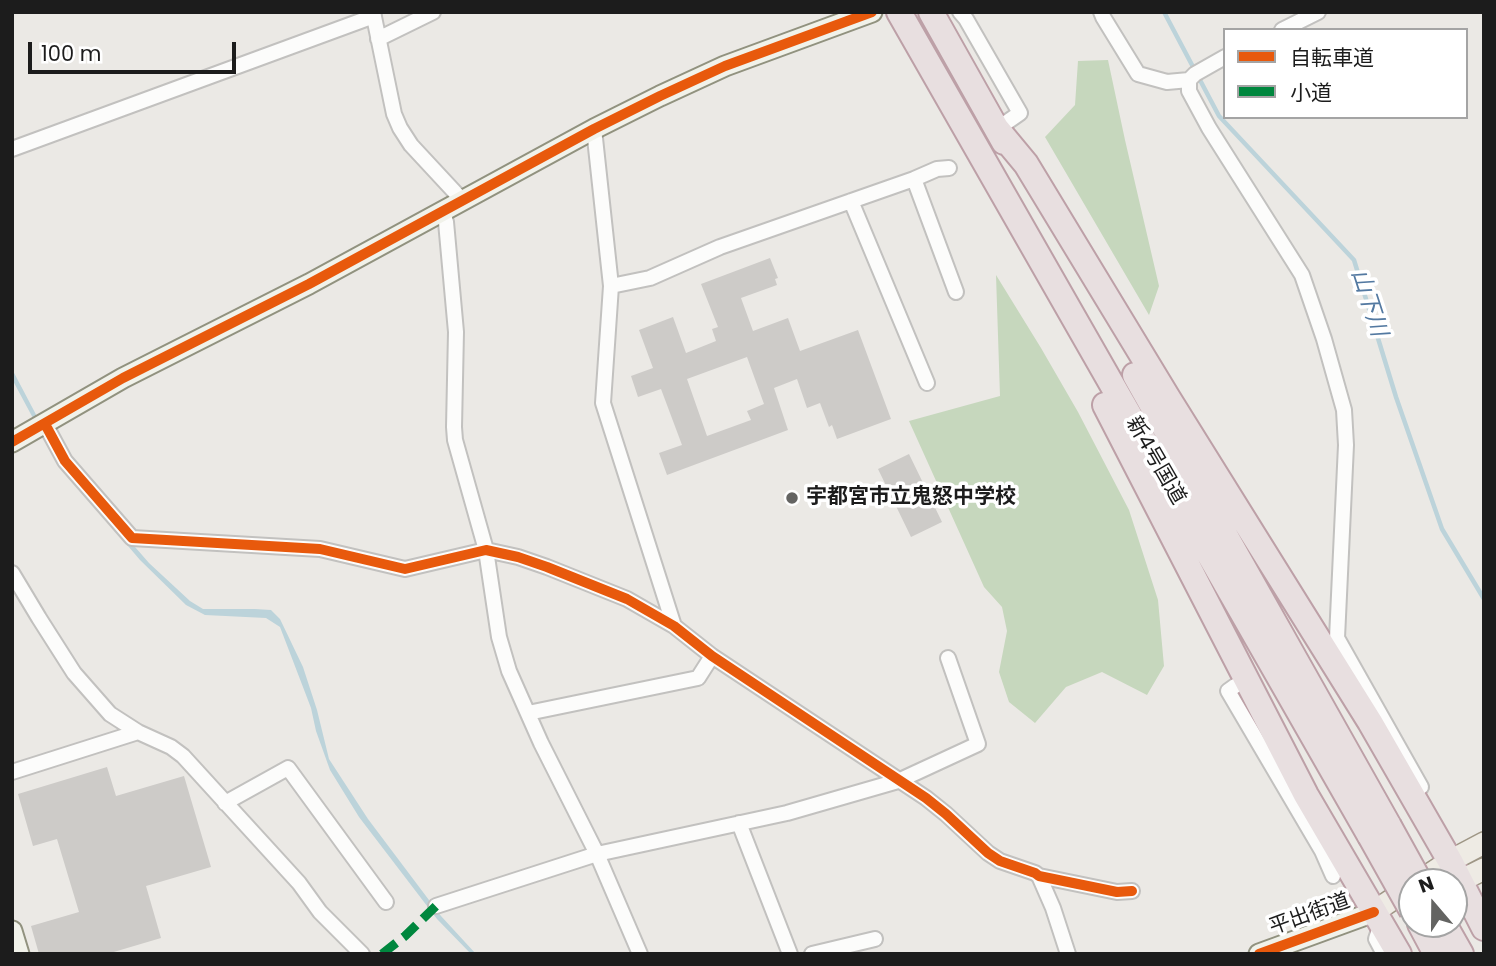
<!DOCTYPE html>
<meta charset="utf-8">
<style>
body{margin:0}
#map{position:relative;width:1496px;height:966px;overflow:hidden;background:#ebe9e5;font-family:Poppins,"Noto Sans JP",sans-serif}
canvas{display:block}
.frame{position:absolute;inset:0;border:14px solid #1c1c1c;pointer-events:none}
.legend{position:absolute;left:1223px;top:28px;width:245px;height:91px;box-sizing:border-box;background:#fff;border:2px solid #a4a4a4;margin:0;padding:9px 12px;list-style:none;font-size:21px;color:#1c1c1c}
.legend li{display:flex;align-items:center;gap:14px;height:35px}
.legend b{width:35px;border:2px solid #a4a4a4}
.north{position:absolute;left:1398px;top:868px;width:70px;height:70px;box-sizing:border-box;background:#fff;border:2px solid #a4a4a4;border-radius:50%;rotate:340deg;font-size:19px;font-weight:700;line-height:28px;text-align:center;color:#1c1c1c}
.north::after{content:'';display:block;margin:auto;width:24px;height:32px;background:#646462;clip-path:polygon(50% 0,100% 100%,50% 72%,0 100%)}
.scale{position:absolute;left:28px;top:42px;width:208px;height:32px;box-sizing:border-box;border:4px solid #1c1c1c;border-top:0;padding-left:9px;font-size:21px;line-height:24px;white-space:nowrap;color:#1c1c1c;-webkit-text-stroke:5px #fff;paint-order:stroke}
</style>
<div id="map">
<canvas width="1496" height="966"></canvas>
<div class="frame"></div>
<ul class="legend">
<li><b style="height:9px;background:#e8590c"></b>自転車道</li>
<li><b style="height:9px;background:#00873e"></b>小道</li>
</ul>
<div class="north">N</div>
<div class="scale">100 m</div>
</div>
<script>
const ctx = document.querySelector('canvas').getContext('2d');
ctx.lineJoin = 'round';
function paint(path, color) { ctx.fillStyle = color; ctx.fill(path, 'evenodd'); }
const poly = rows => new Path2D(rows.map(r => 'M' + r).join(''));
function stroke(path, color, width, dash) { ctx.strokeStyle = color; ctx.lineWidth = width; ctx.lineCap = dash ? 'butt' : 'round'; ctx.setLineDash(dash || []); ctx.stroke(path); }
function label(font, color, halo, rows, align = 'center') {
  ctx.font = font + ' Poppins,"Noto Sans JP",sans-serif'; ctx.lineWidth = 7; ctx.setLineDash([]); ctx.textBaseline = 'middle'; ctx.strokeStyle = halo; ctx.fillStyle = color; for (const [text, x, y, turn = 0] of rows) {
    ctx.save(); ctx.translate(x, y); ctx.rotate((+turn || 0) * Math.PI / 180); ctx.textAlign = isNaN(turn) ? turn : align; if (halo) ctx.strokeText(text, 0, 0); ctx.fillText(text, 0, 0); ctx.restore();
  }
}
paint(poly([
 [1108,60,1125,140,1159,286,1149,315,1045,137,1075,105,1078,61],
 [996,275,1041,348,1078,412,1129,510,1158,600,1164,666,1147,695,1102,672,1066,687,1035,723,1009,702,999,672,1007,631,1002,607,984,587,909,421,1000,396]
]), '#c6d7bd');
paint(poly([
 [12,369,61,462,149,563,190,601,203,609,255,609,271,610,280,619,303,667,317,710,329,759,368,819,441,916,476,954,471,954,437,919,359,817,330,770,316,731,311,708,280,627,266,618,205,615,186,605,140,560,57,463,12,379]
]), '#bcd3da');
stroke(poly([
 [1164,12,1219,116,1354,260,1396,397,1442,529,1484,599]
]), '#bcd3da', 4.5);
paint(poly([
 [770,258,778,278,775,279,777,285,741,298,753,331,788,318,800,351,858,330,891,419,837,439,832,425,829,427,820,403,807,408,797,379,774,388,788,430,667,475,659,453,682,445,661,389,638,397,631,376,653,368,639,330,673,317,686,353,716,341,712,329,718,327,701,284],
 [747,357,764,404,747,411,751,420,707,436,687,379],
 [909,454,942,522,911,537,878,469],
 [107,767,116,796,184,776,211,867,146,886,161,938,107,954,39,954,31,926,79,912,57,839,33,846,18,794]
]), '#cdcbc8');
const street = poly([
 [373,12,394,114,400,128,411,145,463,201],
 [960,12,966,19,1020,113,997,129],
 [1101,12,1103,17,1138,74,1167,82,1189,80],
 [1282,30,1318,12],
 [378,39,433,12],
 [1225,57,1195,74,1189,80,1189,91,1209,128,1302,275,1324,339,1344,410,1346,445,1337,638,1421,787],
 [594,129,611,286,603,403,674,626],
 [12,149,374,16],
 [914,179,956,292],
 [851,201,927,383],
 [443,211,446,222,456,332,454,427,455,440,486,550,499,637,509,671,541,743,597,854,640,954],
 [611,286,650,278,720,247,914,179,937,169,949,168],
 [45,424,65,461,132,538,320,549,405,569,486,550,518,557,547,567,627,599,674,626,712,656,926,798,946,814,988,853,1000,861,1035,873,1039,876,1117,892,1132,891],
 [12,573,39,618,74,673,110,714,138,732,171,747,183,756,299,883,320,912,362,954],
 [1235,686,1228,691,1322,851,1333,876],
 [528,713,698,678,712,656],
 [12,772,138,732],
 [225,803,288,768,386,902],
 [739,823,790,954],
 [1039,876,1053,908,1068,954],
 [436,906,597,854,787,813,898,781,978,744,948,658],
 [1381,924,1376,939,1384,954],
 [812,954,875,939]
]);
const secondary = poly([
 [12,442,123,378,309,284,594,129,660,96,725,66,872,12],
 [12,931,19,954],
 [1259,954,1374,912]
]);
const primary = poly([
 [1418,882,1450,861,1484,843],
 [1454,884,1484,869],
 [1374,912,1412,886]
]);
const highway = poly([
 [899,12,1370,836],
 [931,12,1004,142],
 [997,129,1026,164,1168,398,1370,722,1450,861,1484,928],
 [1135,375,1389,826],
 [1105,405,1306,795,1399,954],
 [1420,924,1436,954],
 [1444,924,1461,954]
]);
stroke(street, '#c2c1bf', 18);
stroke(secondary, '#91927f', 23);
stroke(primary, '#9e9685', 24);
stroke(highway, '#bda0a7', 28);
stroke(street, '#fcfcfb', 14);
stroke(secondary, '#f1f2ea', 19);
stroke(primary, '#eeebe4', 21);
stroke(highway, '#e8dfe0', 24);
const highwayBridge = poly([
 [1389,826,1420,882],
 [1370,836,1412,911]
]);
stroke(highwayBridge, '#bda0a7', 28, []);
stroke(highwayBridge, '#e8dfe0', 24);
stroke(poly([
 [382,954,405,936,436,906]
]), '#00873e', 9, [18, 9]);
stroke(poly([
 [45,424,65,461,132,538,320,549,405,569,486,550,518,557,547,567,627,599,674,626,712,656,926,798,946,814,988,853,1000,861,1035,873,1039,876,1117,892,1132,891],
 [12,442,123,378,309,284,594,129,660,96,725,66,872,12],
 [1259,954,1374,912]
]), '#e8590c', 10);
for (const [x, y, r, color] of [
 [792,498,7,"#646462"]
]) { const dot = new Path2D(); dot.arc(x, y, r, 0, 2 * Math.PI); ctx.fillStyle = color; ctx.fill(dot); stroke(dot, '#fff', 2.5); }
label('21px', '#1c1c1c', '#fff', [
 ["新4号国道",1155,461,60],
 ["平出街道",1310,915,-20]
]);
label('bold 21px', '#1c1c1c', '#fff', [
 ["宇都宮市立鬼怒中学校",806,498]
], 'left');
label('italic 23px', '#5379a1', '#fff', [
 ["山下川",1368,303,72]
]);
</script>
